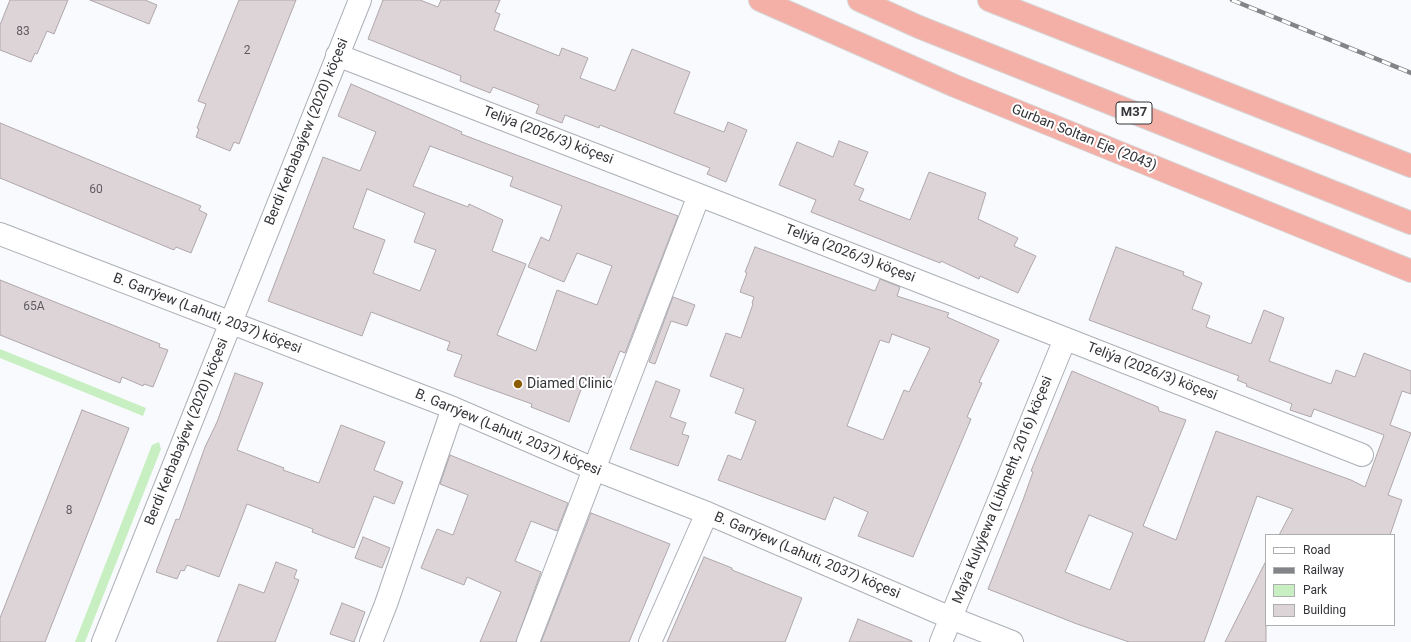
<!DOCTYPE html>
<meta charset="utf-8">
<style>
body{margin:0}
#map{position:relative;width:1411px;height:642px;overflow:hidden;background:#f8fafe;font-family:Roboto,sans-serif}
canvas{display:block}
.legend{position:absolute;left:1265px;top:534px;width:130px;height:92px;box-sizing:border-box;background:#fff;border:1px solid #adaeaf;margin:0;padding:5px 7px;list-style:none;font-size:12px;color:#333438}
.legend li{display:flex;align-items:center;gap:8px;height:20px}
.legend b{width:20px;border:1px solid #adaeaf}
</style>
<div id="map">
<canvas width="1411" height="642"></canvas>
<ul class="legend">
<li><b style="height:5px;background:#fff"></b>Road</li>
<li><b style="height:5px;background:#838488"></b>Railway</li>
<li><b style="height:11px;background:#c8efc2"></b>Park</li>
<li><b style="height:11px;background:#ddd4d8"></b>Building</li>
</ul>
</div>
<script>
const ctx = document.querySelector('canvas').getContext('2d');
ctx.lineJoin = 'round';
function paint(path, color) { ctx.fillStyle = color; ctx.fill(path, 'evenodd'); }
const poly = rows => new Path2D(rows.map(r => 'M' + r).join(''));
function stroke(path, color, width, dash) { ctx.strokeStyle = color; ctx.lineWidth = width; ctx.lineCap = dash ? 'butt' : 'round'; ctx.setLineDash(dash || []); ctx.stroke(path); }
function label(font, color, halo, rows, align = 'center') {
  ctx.font = font + ' Roboto,sans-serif'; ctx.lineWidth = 4; ctx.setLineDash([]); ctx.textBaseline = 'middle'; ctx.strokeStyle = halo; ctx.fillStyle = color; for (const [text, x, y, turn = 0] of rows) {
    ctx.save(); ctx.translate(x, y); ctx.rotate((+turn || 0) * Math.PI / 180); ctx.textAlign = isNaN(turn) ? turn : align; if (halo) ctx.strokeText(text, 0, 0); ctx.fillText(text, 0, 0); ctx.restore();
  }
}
paint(poly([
 [0,349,146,408,143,416,0,358],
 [159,442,161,449,85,642,75,642,152,445]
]), '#c8efc2');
const building = poly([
 [10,0,68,0,54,34,47,31,37,54,35,53,31,62,0,50,0,25,10,0],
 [90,0,145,0,157,5,149,24,90,0],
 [239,0,296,0,239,144,234,142,230,151,196,137,199,129,197,128,206,104,198,101,239,0],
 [383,0,420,0,438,7,441,0,500,0,495,12,500,14,494,30,559,56,562,48,588,58,580,78,615,91,632,49,690,72,674,113,724,132,728,122,747,130,726,182,707,174,710,168,600,125,599,128,565,115,562,123,536,113,539,105,493,87,490,93,460,81,461,76,368,39,383,0],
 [351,84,462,132,461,134,678,216,625,353,620,351,607,384,586,376,569,422,531,407,532,404,454,376,462,355,447,350,450,342,371,312,362,336,268,301,323,157,360,171,376,132,338,116,351,84],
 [430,146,513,177,510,186,562,206,549,241,541,237,528,267,564,282,577,253,612,266,597,305,557,290,536,351,497,335,526,264,492,251,503,220,469,204,468,207,413,186,430,146],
 [367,189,425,213,414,242,436,250,420,291,373,273,385,240,353,228,367,189],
 [0,123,201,206,199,210,207,214,191,253,176,247,174,250,0,178,0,123],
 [839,141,868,152,854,185,864,189,859,200,910,220,929,172,986,193,978,219,1018,238,1014,246,1036,256,1018,293,980,276,979,279,941,261,940,263,811,212,816,200,779,185,797,142,833,157,839,141],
 [755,247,875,291,880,279,900,287,897,296,949,313,947,317,999,340,979,382,982,383,967,417,971,419,913,557,858,536,868,512,834,497,825,520,718,480,728,455,741,460,756,421,735,413,744,389,710,376,726,333,741,338,753,304,752,303,754,297,740,292,747,273,745,272,755,247],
 [892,334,930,348,909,392,904,390,883,440,847,426,880,340,889,343,892,334],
 [1116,247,1184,272,1183,275,1202,283,1192,309,1210,316,1206,327,1251,344,1264,310,1284,318,1269,361,1331,384,1336,370,1355,377,1364,353,1411,371,1411,394,1402,391,1390,425,1411,433,1388,495,1402,500,1390,535,1279,535,1293,509,1257,496,1204,642,1129,642,1077,624,988,589,1023,500,1033,472,1031,471,1072,371,1158,407,1159,411,1186,420,1143,526,1176,540,1216,431,1351,480,1365,487,1384,435,1314,409,1311,417,1290,410,1292,404,1246,386,1247,384,1237,380,1239,376,1089,320,1116,247],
 [1089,515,1133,533,1110,590,1065,572,1089,515],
 [0,280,160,344,159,347,168,350,153,387,144,384,143,386,122,377,120,383,0,335,0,280],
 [673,297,695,305,687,326,671,321,655,364,649,362,673,297],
 [235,373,263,383,237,450,284,468,283,470,319,483,341,425,385,442,374,470,403,482,394,504,374,496,354,548,312,532,313,529,247,504,219,577,187,565,184,571,181,570,177,579,156,572,176,519,179,520,205,447,217,422,235,373],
 [656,381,680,390,670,417,686,423,682,434,689,436,678,466,630,449,656,381],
 [82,410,129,428,45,642,0,642,0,618,82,410],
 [450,455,568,503,557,531,531,521,515,561,541,572,516,642,480,642,501,592,467,577,464,585,421,568,437,529,453,535,468,495,440,484,450,455],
 [591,513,670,544,629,642,541,642,591,513],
 [363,537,390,548,382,568,355,558,363,537],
 [704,557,732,568,732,570,802,598,785,642,667,642,704,557],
 [1266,561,1266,642,1225,642,1266,561],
 [276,562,297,570,294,578,299,580,275,642,217,642,239,584,264,593,276,562],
 [342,603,365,612,354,642,330,634,342,603],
 [858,619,912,641,912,642,849,642,858,619]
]);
paint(building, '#ddd4d8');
stroke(building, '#afa7aa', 1);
const minor = poly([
 [337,55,699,195,1362,455],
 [0,234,453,408,594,469,707,513,951,618,1012,642],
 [103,642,360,0],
 [371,642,386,604,453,408],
 [528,642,699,195],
 [650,642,707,513],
 [941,642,1065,339]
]);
const trunk = poly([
 [760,0,955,86,1411,271],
 [859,0,919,27,1411,223],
 [989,0,1411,166]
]);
stroke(minor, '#acafb6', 24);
stroke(trunk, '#d6d6d7', 24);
stroke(minor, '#fff', 22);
stroke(trunk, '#f4b0a7', 22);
const rail = poly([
 [1232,0,1411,73]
]);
stroke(rail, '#838488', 4.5);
stroke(rail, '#fff', 3, [9]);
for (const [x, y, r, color] of [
 [518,384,5,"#8c5e04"]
]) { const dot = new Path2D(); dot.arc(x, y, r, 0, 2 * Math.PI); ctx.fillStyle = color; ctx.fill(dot); stroke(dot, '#fff', 1.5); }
label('12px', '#5e5c60', null, [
 ["83",23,32],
 ["2",247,51],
 ["60",96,190],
 ["65A",34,307],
 ["8",69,511]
]);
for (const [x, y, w] of [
 [1134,113,36]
]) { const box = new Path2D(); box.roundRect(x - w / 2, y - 11, w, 22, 3); ctx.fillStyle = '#fff'; ctx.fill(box); stroke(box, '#333438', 1); }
label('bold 13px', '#333438', null, [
 ["M37",1134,113]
]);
label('14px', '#333438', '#fff', [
 ["Berdi Kerbabaýew (2020) köçesi",307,132,-68],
 ["Teliýa (2026/3) köçesi",548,136,21],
 ["Gurban Soltan Eje (2043)",1084,138,22],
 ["Teliýa (2026/3) köçesi",850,254,21],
 ["B. Garrýew (Lahuti, 2037) köçesi",207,314,21],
 ["Teliýa (2026/3) köçesi",1152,372,21],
 ["Berdi Kerbabaýew (2020) köçesi",187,432,-68],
 ["B. Garrýew (Lahuti, 2037) köçesi",508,433,23],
 ["Maýa Kulyýewa (Libkneht, 2016) köçesi",1003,490,-68],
 ["B. Garrýew (Lahuti, 2037) köçesi",807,556,23]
]);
label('14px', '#333438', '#fff', [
 ["Diamed Clinic",527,384]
], 'left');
</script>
